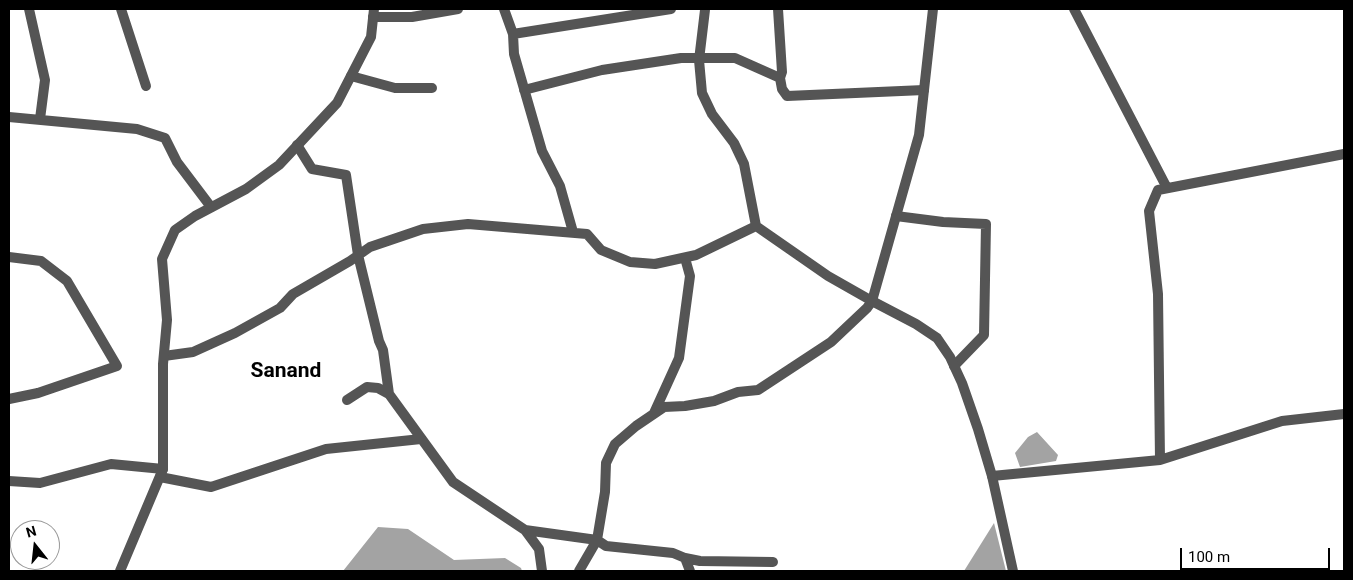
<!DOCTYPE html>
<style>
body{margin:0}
#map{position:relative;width:1353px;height:580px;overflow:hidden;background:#fff;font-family:Roboto,sans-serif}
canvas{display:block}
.frame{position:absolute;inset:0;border:10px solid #000;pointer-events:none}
.north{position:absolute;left:10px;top:520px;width:50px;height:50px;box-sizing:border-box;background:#fff;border:1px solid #999;border-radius:50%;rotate:344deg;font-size:14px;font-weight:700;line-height:20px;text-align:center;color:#000}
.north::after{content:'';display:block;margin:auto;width:18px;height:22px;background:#000;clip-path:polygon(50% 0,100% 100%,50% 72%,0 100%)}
.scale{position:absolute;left:1180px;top:548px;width:150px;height:22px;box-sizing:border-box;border:2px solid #000;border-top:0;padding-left:6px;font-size:15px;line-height:18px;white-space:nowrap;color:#000;-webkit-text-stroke:4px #fff;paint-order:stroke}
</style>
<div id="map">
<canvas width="1353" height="580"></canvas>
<div class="frame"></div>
<div class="north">N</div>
<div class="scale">100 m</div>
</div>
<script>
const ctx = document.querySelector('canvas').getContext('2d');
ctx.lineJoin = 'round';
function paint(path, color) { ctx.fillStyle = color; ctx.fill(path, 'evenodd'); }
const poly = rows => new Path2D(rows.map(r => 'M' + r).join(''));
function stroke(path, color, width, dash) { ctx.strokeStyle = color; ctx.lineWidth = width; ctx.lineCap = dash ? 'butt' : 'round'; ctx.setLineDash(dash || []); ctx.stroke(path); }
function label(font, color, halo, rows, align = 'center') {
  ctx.font = font + ' Roboto,sans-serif'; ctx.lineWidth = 4; ctx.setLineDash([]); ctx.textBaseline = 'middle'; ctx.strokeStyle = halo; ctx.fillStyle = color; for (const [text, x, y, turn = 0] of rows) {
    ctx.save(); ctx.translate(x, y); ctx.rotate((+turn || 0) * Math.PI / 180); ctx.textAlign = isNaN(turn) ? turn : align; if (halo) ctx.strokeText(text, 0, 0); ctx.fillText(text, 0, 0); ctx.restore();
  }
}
paint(poly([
 [1037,432,1058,455,1056,461,1020,467,1015,453,1028,437],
 [994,523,1006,571,964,571],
 [378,527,408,529,454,560,505,558,521,568,522,571,343,571]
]), '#a3a3a3');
stroke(poly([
 [29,9,45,80,40,119],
 [121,9,146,86],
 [504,9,513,34,514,54,542,151,560,186,573,232],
 [778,9,782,72,780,78,782,89,787,96,924,90],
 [1074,9,1167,188],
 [373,17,412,17,458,9],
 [513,34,671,9],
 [351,76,395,88,432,88],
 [524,90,602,70,681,58,735,58,780,78],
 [9,117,137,129,165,138,177,162,211,207],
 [297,145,312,169,346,175,358,255,379,341,383,350,389,394],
 [1344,154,1158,190,1149,211,1158,294,1160,460,1282,421,1344,414],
 [896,216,943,222,986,224,984,335,954,366],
 [9,257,41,261,67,281,117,366,38,393,9,399],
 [164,356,193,352,235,333,280,308,293,294,350,261,370,247,423,229,468,224,587,234,601,250,630,262,655,264,696,255,756,226],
 [347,400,367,387,378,388,389,394,453,482,525,530,539,549,542,571],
 [654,413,679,358,690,276,685,258],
 [992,476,1160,460],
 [160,477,211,487,326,449,421,439],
 [9,481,40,483,111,464,163,469],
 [525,530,597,540,606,546,673,553,685,558,690,571],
 [685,558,700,561,773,562],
 [579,571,597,540,605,492,606,463,615,444,636,426,664,407,685,406,714,401,738,392,758,390,831,342,867,308,872,301,828,276,756,226,744,164,734,143,712,114,702,93,699,60,705,10]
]), '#555', 10);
stroke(poly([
 [933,9,919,135,872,301,916,324,937,338,950,357,962,383,978,429,992,476,1013,571],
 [120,571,163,469,163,364,167,320,162,259,175,230,195,216,246,189,279,165,337,103,371,37,374,9]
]), '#555', 10);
label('bold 21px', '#000', '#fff', [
 ["Sanand",286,372]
]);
</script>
